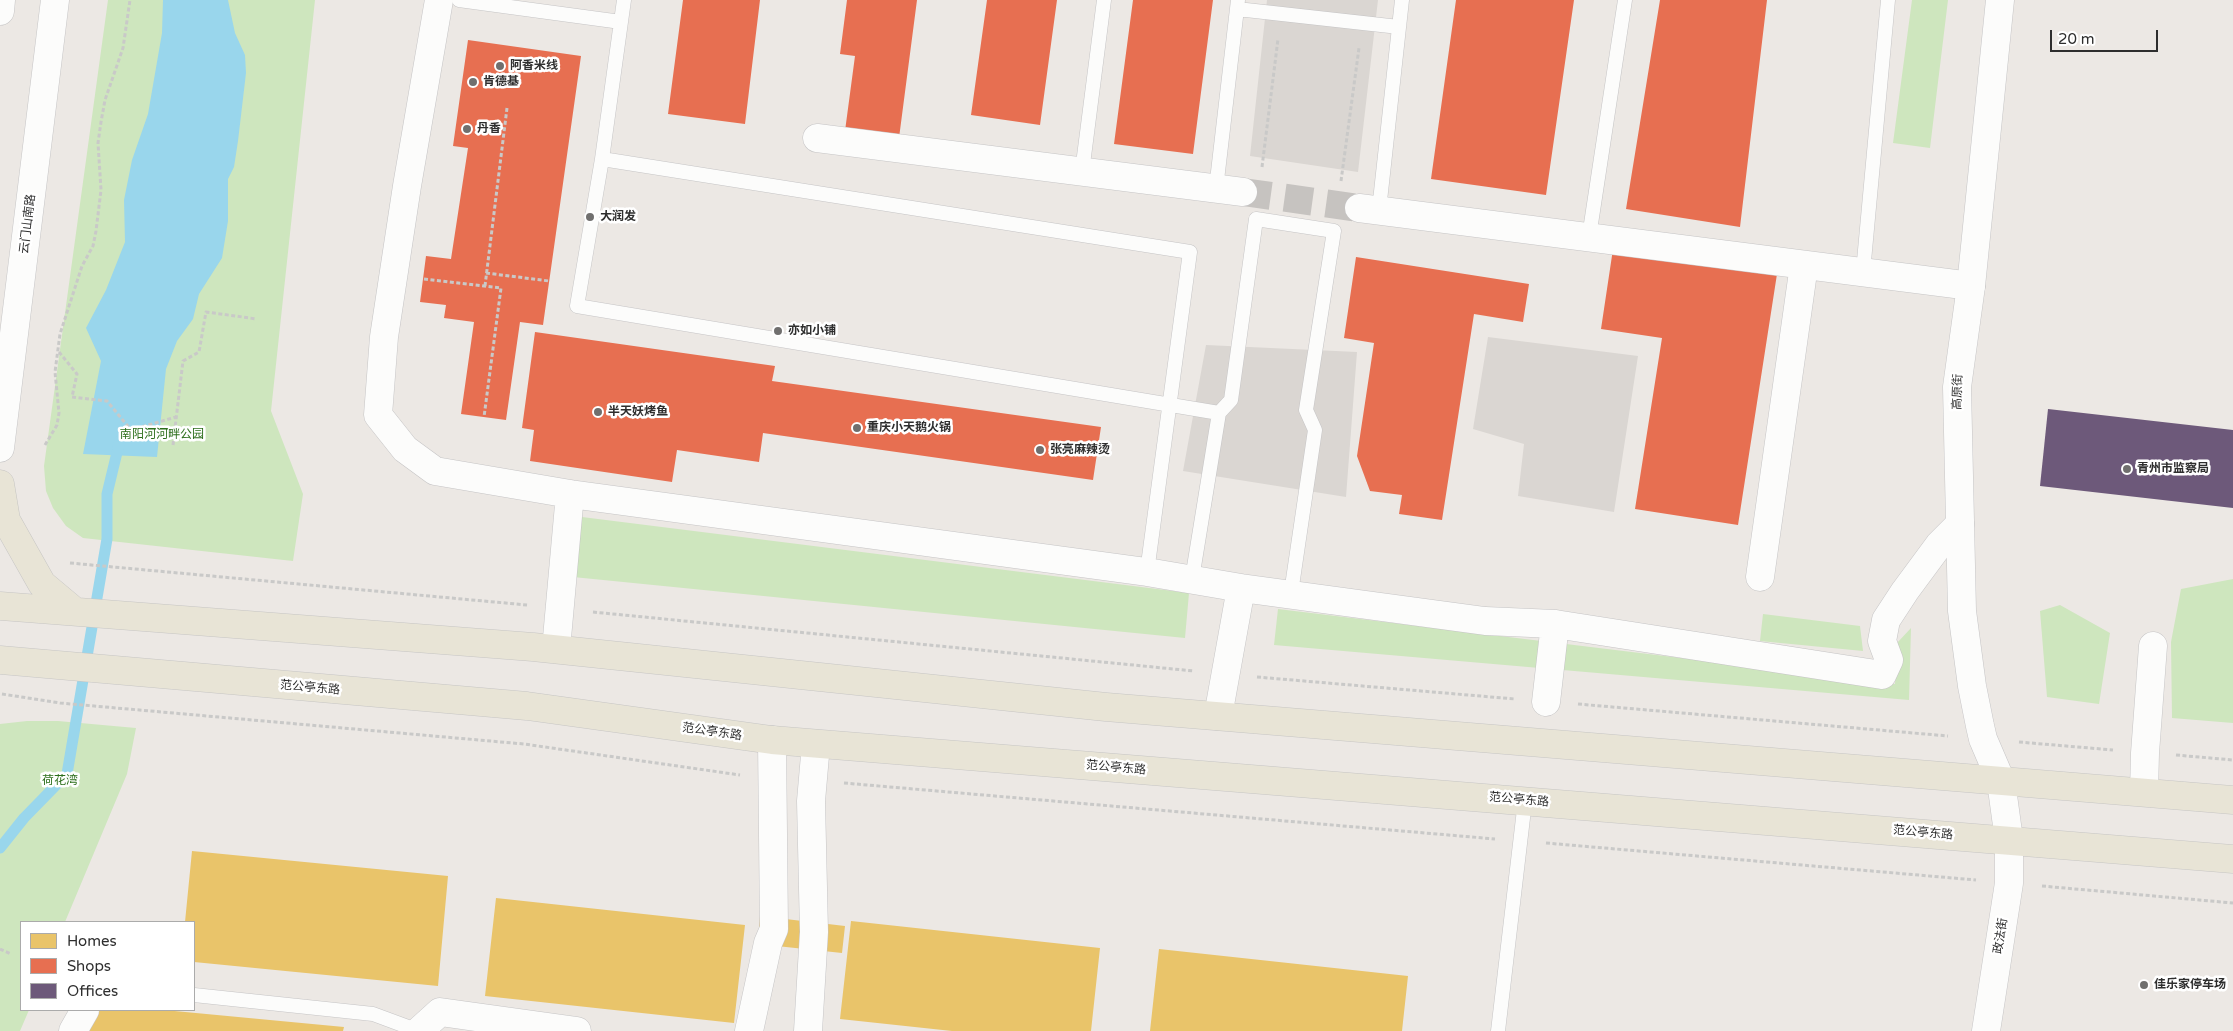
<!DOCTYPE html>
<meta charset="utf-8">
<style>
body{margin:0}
#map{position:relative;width:2233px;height:1031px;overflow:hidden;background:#ece8e4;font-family:"Varela Round",sans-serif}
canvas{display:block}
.legend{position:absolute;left:20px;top:921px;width:175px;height:90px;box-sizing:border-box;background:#fff;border:1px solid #ababab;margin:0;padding:6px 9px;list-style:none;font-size:15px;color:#2e2e2e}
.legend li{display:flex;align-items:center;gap:10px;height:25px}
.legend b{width:25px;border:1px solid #ababab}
.scale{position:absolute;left:2050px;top:30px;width:108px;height:22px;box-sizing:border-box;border:2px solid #2e2e2e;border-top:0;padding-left:6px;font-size:15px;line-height:18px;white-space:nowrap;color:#2e2e2e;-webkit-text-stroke:4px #fff;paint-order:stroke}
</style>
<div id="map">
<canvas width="2233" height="1031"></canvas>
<ul class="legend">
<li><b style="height:14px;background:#e9c46a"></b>Homes</li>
<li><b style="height:14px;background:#e76f51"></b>Shops</li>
<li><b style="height:14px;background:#6d597a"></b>Offices</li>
</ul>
<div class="scale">20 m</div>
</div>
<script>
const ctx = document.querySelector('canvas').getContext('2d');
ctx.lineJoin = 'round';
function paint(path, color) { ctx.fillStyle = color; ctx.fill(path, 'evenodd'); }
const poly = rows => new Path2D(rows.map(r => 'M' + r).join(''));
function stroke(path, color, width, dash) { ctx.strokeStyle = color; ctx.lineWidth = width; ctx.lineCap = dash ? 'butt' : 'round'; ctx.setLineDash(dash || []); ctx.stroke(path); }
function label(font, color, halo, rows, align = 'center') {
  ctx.font = font + ' "Varela Round","Noto Sans SC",sans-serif'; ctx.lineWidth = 5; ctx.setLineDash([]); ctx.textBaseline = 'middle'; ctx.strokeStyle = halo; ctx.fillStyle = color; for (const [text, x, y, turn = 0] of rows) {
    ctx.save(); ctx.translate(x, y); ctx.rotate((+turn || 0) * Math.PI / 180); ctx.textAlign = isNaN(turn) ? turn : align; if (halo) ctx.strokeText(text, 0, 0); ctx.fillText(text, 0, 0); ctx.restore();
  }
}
paint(poly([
 [108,0,315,0,271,411,303,494,293,561,83,538,66,526,53,508,46,491,44,466],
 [1912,0,1948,0,1930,148,1893,143],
 [574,516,1189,593,1185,638,563,576],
 [2233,579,2233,723,2172,718,2171,642,2181,589],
 [2060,605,2110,633,2099,704,2047,697,2040,611],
 [1278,609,1895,684,1897,643,1911,628,1909,700,1274,645],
 [1763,614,1860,626,1863,651,1760,641],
 [27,721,58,721,136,728,127,774,65,922,21,922,21,1010,29,1010,20,1031,0,1031,0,724]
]), '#cee6be');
paint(poly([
 [1267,0,1378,0,1358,172,1250,156],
 [1488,337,1638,356,1614,512,1518,496,1524,444,1473,429],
 [1206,345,1357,352,1346,497,1183,471]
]), '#dad6d2');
paint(poly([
 [163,0,228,0,235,33,245,55,246,73,238,141,234,167,228,179,228,221,222,258,199,294,193,319,177,341,166,369,157,457,83,454,101,361,86,328,106,290,125,242,124,200,132,160,148,114,162,33]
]), '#99d6ec');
paint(poly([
 [192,851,448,876,438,986,194,962,194,922,185,922],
 [496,898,745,925,734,1023,485,996],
 [760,916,845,926,842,953,758,944],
 [851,921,1100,948,1091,1031,952,1031,840,1019],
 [1159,949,1408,976,1402,1031,1150,1031],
 [87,1010,164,1010,344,1027,343,1031,85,1031]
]), '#e9c46a');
paint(poly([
 [683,0,760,0,745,124,668,114],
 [847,0,917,0,899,138,845,131,855,56,840,54],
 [987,0,1057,0,1040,125,971,115],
 [1133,0,1213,0,1193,154,1114,144],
 [1456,0,1574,0,1546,195,1431,179],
 [1660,0,1767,0,1740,227,1626,209],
 [468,40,581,56,543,325,520,322,506,420,461,414,474,322,444,318,446,305,420,302,426,256,451,259,468,148,453,146],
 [1613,249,1777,274,1738,525,1635,509,1662,338,1601,329],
 [1356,257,1529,284,1523,322,1474,314,1442,520,1399,514,1402,495,1370,491,1357,456,1374,343,1344,338],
 [535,332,775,366,772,381,1101,427,1093,480,763,433,759,462,677,450,672,482,530,461,534,430,522,428]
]), '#e76f51');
paint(poly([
 [2048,409,2233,430,2233,508,2040,486]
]), '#6d597a');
stroke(poly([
 [0,848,24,818,67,774,107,539,107,494,120,440]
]), '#99d6ec', 11);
stroke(poly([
 [1243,192,1359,208]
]), '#c6c3c0', 28, [28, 14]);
const service = poly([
 [459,0,621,22],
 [624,0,602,159,577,306,1219,413],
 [1237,9,1399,27],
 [602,159,1190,252,1147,572],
 [1082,172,1104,0],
 [1216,189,1238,0],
 [1379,210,1402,0],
 [1589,237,1625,0],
 [1863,272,1888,0],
 [1192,579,1219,413,1231,400,1256,219,1334,231,1306,410,1315,430,1291,593],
 [194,995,373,1014,419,1031],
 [1498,1031,1525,801]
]);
const minor = poly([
 [439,0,407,186,384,337,378,415,405,449,435,471,570,494,1147,572,1241,588,1359,604,1485,621,1555,624,1882,675,1889,660,1882,641,1886,620,1905,591,1939,545,1960,524],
 [817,138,1243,192],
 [1359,208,1971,286],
 [1760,577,1804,265],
 [556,649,570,494],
 [1546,702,1555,624],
 [1218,716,1241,588],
 [2144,792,2145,753,2153,646],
 [73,1031,85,1010],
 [419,1031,440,1012,577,1031],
 [749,1031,768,943,774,929,772,740],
 [808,1031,814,932,811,801,816,744]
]);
const tertiary = poly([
 [1986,1031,2009,883,2009,840,2001,781,1983,739,1980,726,1972,686,1962,611,1957,387,1971,286,2000,0]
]);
const secondary = poly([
 [0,11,1,0],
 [0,448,55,0]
]);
const primary = poly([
 [0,484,6,520,42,584,73,610],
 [0,606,533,647,1106,707,2233,800],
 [0,660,527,706,772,740,2233,859]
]);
stroke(service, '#c5c4c5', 15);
stroke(minor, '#c5c4c5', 29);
stroke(tertiary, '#c5c4c5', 29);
stroke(secondary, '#c5c4c5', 29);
stroke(primary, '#c6c5c4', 29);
stroke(poly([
 [1262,167,1278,39],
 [1341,181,1359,48],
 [486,273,549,281],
 [424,279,501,288,484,417],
 [485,286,507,108],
 [59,352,77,374,72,397,107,401,131,430,176,417],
 [45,445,57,425,59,413,55,372,60,334,82,266,93,246,96,231,101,190,98,143,101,122,105,100,123,48,130,0],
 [173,445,183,361,199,352,206,312,257,319],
 [70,563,527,605],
 [593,612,1194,671],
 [1257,677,1515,699],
 [2,694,60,703,524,744,740,775],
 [1578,704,1948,736],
 [2019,742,2113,750],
 [2176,755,2233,760],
 [844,783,1495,839],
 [1546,843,1976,880],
 [2042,886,2233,903],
 [0,949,11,954]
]), '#c9c9c8', 3, [4, 2.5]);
stroke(service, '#fcfcfb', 14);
stroke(minor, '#fcfcfb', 28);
stroke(tertiary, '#fcfcfb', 28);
stroke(secondary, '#fcfcfb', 28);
stroke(primary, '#e8e4d6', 28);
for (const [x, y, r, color] of [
 [500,66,5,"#706f6e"],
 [473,82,5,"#706f6e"],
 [467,129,5,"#706f6e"],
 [590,217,5,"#706f6e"],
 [778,331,5,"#706f6e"],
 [598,412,5,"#706f6e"],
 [857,428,5,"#706f6e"],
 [1040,450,5,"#706f6e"],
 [2127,469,5,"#706f6e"],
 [2144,985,5,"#706f6e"]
]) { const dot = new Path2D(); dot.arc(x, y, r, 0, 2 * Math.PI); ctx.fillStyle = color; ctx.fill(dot); stroke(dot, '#fff', 2); }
label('bold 12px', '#2e2e2e', '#fff', [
 ["阿香米线",510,66],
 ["肯德基",483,82],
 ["丹香",477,129],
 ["大润发",600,217],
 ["亦如小铺",788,331],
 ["半天妖烤鱼",608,412],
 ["重庆小天鹅火锅",867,428],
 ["张亮麻辣烫",1050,450],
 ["青州市监察局",2137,469],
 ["佳乐家停车场",2154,985]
], 'left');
label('12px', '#2e2e2e', '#fff', [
 ["云门山南路",28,224,-83],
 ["高原街",1958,392,-88],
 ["范公亭东路",310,688,5],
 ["范公亭东路",712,732,8],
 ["范公亭东路",1116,768,5],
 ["范公亭东路",1519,800,5],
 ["范公亭东路",1923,833,5],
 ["政法街",2001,936,-81]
]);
label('12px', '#2c6e1b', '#fff', [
 ["南阳河河畔公园",162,435],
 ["荷花湾",60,781]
]);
</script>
